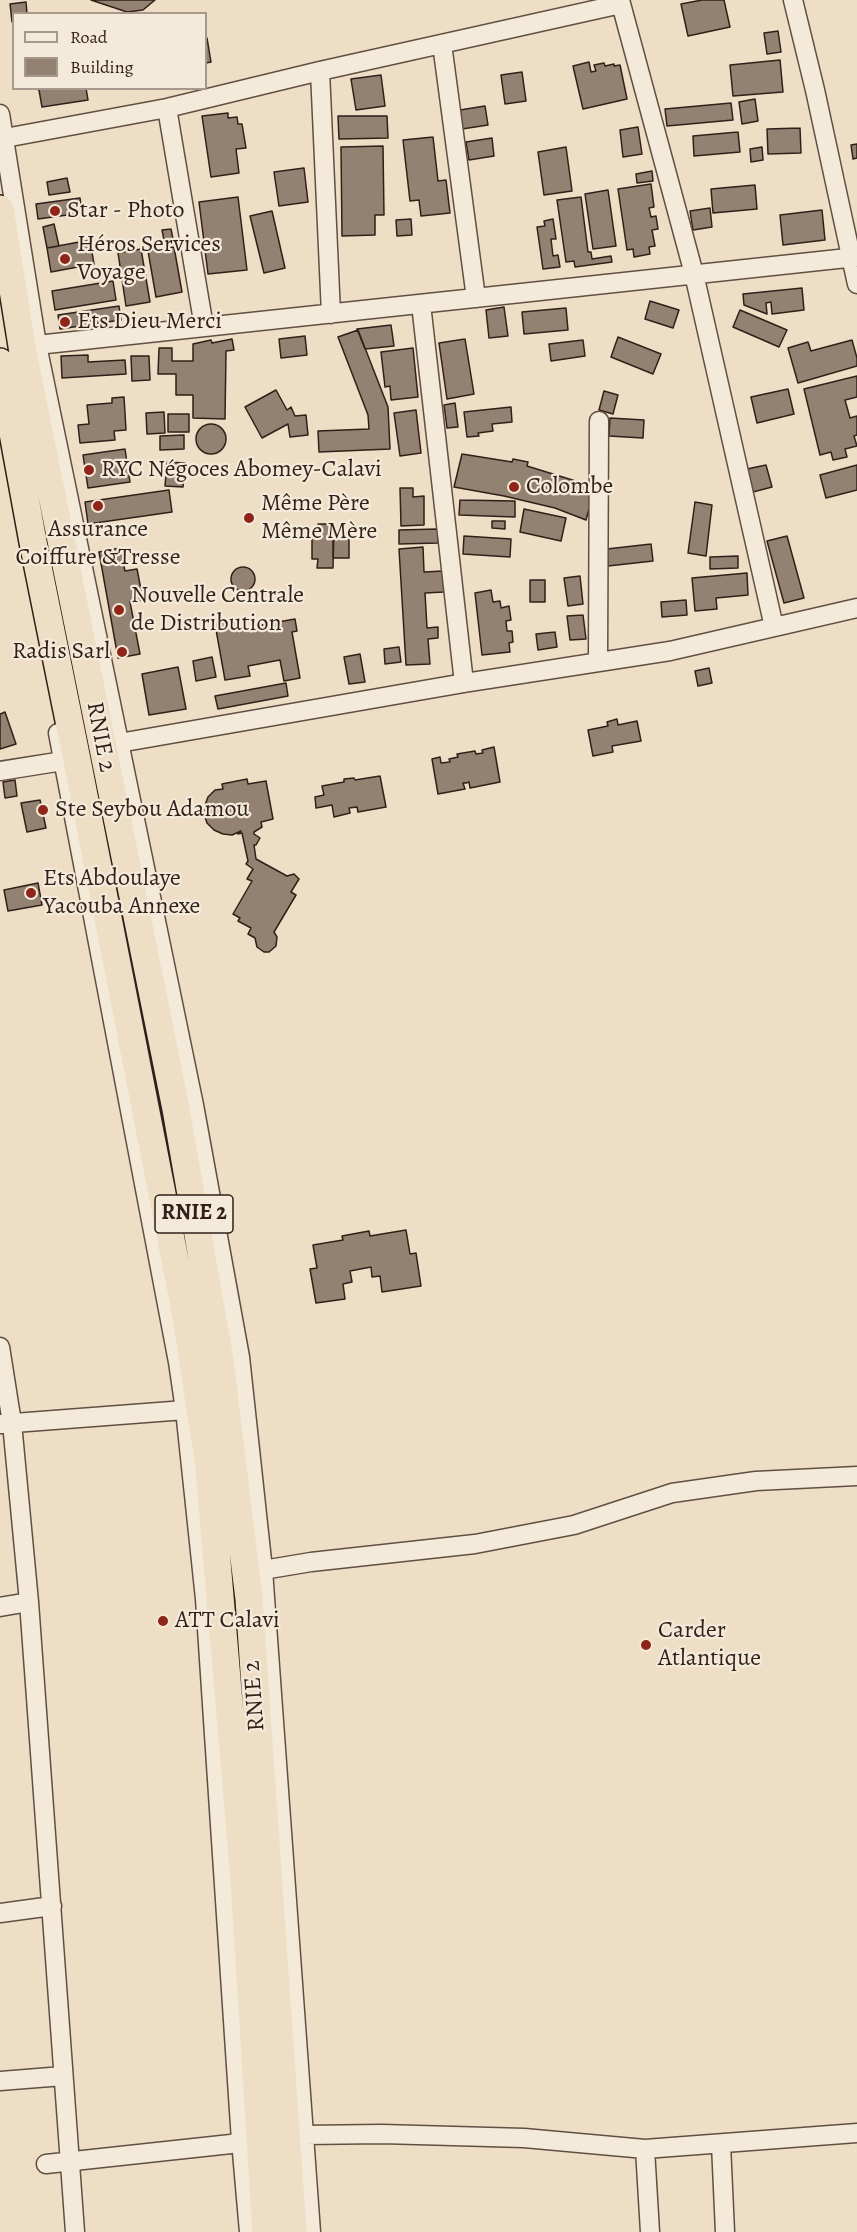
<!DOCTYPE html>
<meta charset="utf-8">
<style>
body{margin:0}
#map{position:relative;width:857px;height:2232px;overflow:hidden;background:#eddec5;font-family:Alegreya,serif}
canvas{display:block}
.legend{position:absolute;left:12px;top:12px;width:195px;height:78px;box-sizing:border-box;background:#f3ead9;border:2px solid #a6998c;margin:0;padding:8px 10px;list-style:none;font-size:18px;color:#321f19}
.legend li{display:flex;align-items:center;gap:12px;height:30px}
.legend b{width:30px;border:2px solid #a6998c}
</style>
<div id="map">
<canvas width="857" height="2232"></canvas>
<ul class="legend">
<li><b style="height:8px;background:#f3ead9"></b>Road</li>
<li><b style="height:16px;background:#938272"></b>Building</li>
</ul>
</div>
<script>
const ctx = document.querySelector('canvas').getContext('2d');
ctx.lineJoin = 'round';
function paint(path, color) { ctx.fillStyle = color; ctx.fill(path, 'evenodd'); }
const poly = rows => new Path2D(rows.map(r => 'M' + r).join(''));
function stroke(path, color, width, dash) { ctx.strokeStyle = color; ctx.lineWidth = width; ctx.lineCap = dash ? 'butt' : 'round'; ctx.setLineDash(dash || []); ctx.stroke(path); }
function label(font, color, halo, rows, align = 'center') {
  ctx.font = font + ' Alegreya,serif'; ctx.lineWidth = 4.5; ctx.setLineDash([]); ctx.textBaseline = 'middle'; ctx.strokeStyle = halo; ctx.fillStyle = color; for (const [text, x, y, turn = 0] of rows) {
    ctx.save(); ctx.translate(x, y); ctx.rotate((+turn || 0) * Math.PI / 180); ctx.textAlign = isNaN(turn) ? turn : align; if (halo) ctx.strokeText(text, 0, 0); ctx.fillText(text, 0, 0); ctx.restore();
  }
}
const building = poly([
 [91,0,155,0,143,10,127,12,91,0],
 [702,0,724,0,730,27,688,36,681,4,702,0],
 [26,2,27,14,14,14,12,22,10,4,26,2],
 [778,31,781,52,767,54,764,33,778,31],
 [207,38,211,62,206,63,206,39,207,38],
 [780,60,783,92,733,96,730,65,780,60],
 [589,62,591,72,596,71,594,65,604,63,605,66,614,64,614,66,620,65,627,99,583,109,573,66,589,62],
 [522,72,526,101,505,104,501,75,522,72],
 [381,75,385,106,356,110,351,79,381,75],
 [35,88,86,88,88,100,42,107,39,90,35,88],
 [755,99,758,121,742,124,739,102,755,99],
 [731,103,733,120,667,126,665,109,731,103],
 [485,106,488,125,462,129,460,110,485,106],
 [228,113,228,118,237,117,238,124,242,124,246,148,236,149,239,173,211,177,202,116,228,113],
 [338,116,387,116,388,138,339,139,338,116],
 [638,127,642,154,623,157,620,130,638,127],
 [800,128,801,153,768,154,767,129,800,128],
 [738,132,740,152,694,156,693,136,738,132],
 [433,137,438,181,446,180,450,213,421,216,419,200,410,201,403,140,433,137],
 [492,138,494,156,469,160,466,142,492,138],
 [857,144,857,158,853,159,851,145,857,144],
 [383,146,384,215,375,215,375,235,342,236,341,147,383,146],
 [566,147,572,191,544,195,538,152,566,147],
 [762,147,763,160,751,162,750,149,762,147],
 [304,168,308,202,279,206,274,172,304,168],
 [652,171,653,181,637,183,636,174,652,171],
 [67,178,70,192,49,195,47,182,67,178],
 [651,184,654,207,649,208,651,217,656,216,658,229,652,230,655,246,649,247,650,254,634,257,633,249,627,250,618,189,651,184],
 [755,185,757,209,713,213,711,189,755,185],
 [608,190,616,246,593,249,585,194,608,190],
 [238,197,247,270,208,274,199,202,238,197],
 [581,197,588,252,591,252,592,259,611,256,612,262,575,267,574,261,566,262,557,200,581,197],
 [80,198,82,213,38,219,36,204,80,198],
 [710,208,712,227,693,230,690,211,710,208],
 [822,210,825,240,783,245,780,215,822,210],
 [272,211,285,268,264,273,250,216,272,211],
 [411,219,412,235,397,236,396,220,411,219],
 [553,219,556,239,551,239,553,256,558,255,560,267,543,269,537,227,545,226,544,221,553,219],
 [54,224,59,246,47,248,43,227,54,224],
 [171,229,174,244,165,245,162,230,171,229],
 [90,240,94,264,51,272,47,248,90,240],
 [174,247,182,292,156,297,148,251,174,247],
 [141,249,150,302,126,306,118,253,141,249],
 [113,281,116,300,55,310,52,291,113,281],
 [802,288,804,310,772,314,771,302,766,303,767,314,744,305,743,294,802,288],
 [650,301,679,310,673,328,645,319,650,301],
 [119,306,121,320,60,329,58,315,119,306],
 [504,307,508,336,489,338,486,310,504,307],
 [566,308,568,330,524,334,522,312,566,308],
 [740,310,787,330,779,347,733,327,740,310],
 [391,325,394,346,365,349,357,329,391,325],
 [358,330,388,407,390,449,319,452,318,431,369,429,368,415,338,337,358,330],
 [305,336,307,355,281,358,279,339,305,336],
 [618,337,661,354,653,374,611,357,618,337],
 [232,339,234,350,226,351,225,419,193,418,193,395,176,395,176,374,158,374,159,348,172,348,172,361,193,361,193,344,211,340,212,343,232,339],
 [465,339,474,394,447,399,439,343,465,339],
 [583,340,585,356,551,361,549,344,583,340],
 [852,340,857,358,857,366,798,383,788,348,808,342,811,351,852,340],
 [413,348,418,397,391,400,390,386,385,387,381,352,413,348],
 [88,355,88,362,125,360,126,374,62,378,61,356,88,355],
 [131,356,149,356,150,380,132,381,131,356],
 [857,376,857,397,845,400,850,418,857,416,857,435,854,436,857,446,845,449,847,457,833,460,831,452,820,455,804,389,857,376],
 [788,389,794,414,757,423,751,397,788,389],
 [276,390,287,410,291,407,295,416,306,415,308,435,290,437,288,424,262,438,245,407,276,390],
 [604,391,618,395,613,414,599,410,604,391],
 [124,397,126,430,114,431,115,440,80,443,78,425,89,424,87,405,112,403,112,398,124,397],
 [455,403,458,427,447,428,444,405,455,403],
 [511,407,512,422,492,424,493,431,478,433,479,436,467,437,464,412,511,407],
 [416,410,421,453,400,456,394,413,416,410],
 [164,412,165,433,147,434,146,413,164,412],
 [168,414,189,414,189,432,168,432,168,414],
 [610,418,644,420,643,438,609,436,610,418],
 '196 439a15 15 0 1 1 30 0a15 15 0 1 1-30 0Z',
 [184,435,184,449,160,450,160,436,184,435],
 [125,449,130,482,88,488,83,455,125,449],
 [462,454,512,462,513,459,528,462,527,466,595,487,586,520,555,508,504,496,454,487,462,454],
 [167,462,185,463,183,487,165,486,167,462],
 [766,465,772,487,753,492,747,469,766,465],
 [857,465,857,490,826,498,820,475,857,465],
 [400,488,413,488,413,497,424,496,424,525,401,526,400,488],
 [169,490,172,512,88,524,85,502,169,490],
 [460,500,515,501,515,517,459,515,460,500],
 [695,502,712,505,706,556,688,553,695,502],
 [524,509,566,518,561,541,520,532,524,509],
 [492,521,505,521,505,529,492,528,492,521],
 [318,524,334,524,333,568,317,568,318,559,312,559,312,537,318,537,318,524],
 [438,529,438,543,399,544,399,530,438,529],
 [333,536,349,536,349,558,333,558,333,536],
 [464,536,511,539,510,557,463,554,464,536],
 [787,536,804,598,784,603,767,541,787,536],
 [651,544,653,561,608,566,607,549,651,544],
 [423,547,424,572,443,571,444,592,425,593,427,628,438,627,438,638,428,639,430,664,406,665,399,549,423,547],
 [120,548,125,571,137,569,143,600,130,602,140,654,118,658,99,552,120,548],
 [738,556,738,568,710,569,710,557,738,556],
 '231 579a12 12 0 1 1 24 0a12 12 0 1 1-24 0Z',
 [747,573,748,595,716,598,717,609,695,611,692,578,747,573],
 [580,576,583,604,568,606,564,578,580,576],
 [530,580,545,580,545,602,530,602,530,580],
 [491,590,493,602,500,601,501,608,509,606,511,620,506,621,507,631,512,631,513,642,509,643,510,652,482,655,475,593,491,590],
 [686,600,687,615,662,617,661,602,686,600],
 [583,615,586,639,570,640,567,616,583,615],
 [295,619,297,631,292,632,300,678,284,681,280,660,248,666,250,676,225,680,215,624,237,620,239,629,295,619],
 [555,632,557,647,538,650,536,634,555,632],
 [399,647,401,662,385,664,384,649,399,647],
 [360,654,365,682,349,684,344,657,360,654],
 [212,657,216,677,196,681,193,661,212,657],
 [178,667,186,709,149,715,142,674,178,667],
 [709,668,712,683,698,686,695,671,709,668],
 [286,683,288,696,218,709,215,696,286,683],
 [5,712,16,744,0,749,0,714,5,712],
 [617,719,618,725,637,721,641,741,612,746,613,752,593,756,588,730,608,726,607,722,617,719],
 [494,747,500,782,470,788,469,782,466,783,463,783,465,789,438,794,432,759,440,757,441,763,450,762,449,759,458,757,457,754,475,751,476,754,483,753,482,750,494,747],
 [380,776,386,807,358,812,357,807,349,808,350,813,334,817,332,805,316,808,315,797,324,795,322,786,344,782,344,779,354,778,355,780,380,776],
 [247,779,248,784,266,781,273,819,261,822,262,827,254,832,254,834,260,838,256,845,254,845,256,859,287,876,294,874,299,879,291,892,296,895,274,932,277,937,276,946,269,952,264,952,257,947,255,938,248,934,251,928,238,921,240,918,233,914,252,881,247,879,253,869,246,864,248,861,242,833,238,834,241,831,232,835,223,834,214,830,207,823,204,814,205,805,208,797,215,790,223,789,222,784,247,779],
 [15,780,17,796,5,798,3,782,15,780],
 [40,800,46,828,27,832,21,803,40,800],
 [38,883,42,905,8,911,4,890,38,883],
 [406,1230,410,1254,416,1253,421,1286,382,1292,380,1276,372,1277,371,1267,350,1271,352,1282,343,1284,345,1299,316,1303,310,1269,317,1268,313,1245,343,1240,342,1236,369,1231,370,1236,406,1230]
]);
paint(building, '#938272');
stroke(building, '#321f19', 1.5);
const minor = poly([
 [620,0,694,274,774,627],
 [793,0,815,90,857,284],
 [442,44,476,298],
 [320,71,331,314],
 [167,108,204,327],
 [0,114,37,345,194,1105,240,1357,263,1570,311,2232],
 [5,138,167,108,320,71,621,4],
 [421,304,464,683],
 [37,345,857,257],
 [598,660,599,421],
 [58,733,178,1362,185,1410,205,1599,241,2141,249,2232],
 [119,743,464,683,670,651,857,608],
 [0,771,63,761],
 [0,1347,12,1423,29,1602,75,2232],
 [1,1424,185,1410],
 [263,1570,311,1562,475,1544,574,1525,672,1493,756,1481,857,1476],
 [0,1607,29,1602],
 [0,1913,52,1906],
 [0,2081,63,2076],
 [304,2135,382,2134,524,2138,645,2149,857,2133],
 [721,2144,725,2232],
 [645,2149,650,2232],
 [46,2164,231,2144,241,2141]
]);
const highway = poly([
 [0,209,23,352,176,1109,220,1360,249,1599,293,2232],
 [0,362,33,542,78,765,186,1316,209,1467,244,1880,266,2232]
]);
stroke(minor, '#614f44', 21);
stroke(highway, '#321f19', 30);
stroke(minor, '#f3ead9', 18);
stroke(highway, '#eddec5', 27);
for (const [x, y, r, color] of [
 [55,211,6,"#8f2418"],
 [65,259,6,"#8f2418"],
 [65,322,6,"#8f2418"],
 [89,470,6,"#8f2418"],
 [514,487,6,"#8f2418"],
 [98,506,6,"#8f2418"],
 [249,518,6,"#8f2418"],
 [119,610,6,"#8f2418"],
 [122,652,6,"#8f2418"],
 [43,810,6,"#8f2418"],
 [31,893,6,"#8f2418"],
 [163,1621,6,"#8f2418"],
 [646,1645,6,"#8f2418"]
]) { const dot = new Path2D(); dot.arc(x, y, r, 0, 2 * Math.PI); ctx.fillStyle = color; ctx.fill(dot); stroke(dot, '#f3ead9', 2); }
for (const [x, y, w] of [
 [194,1214,78]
]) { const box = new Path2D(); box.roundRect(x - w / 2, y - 19, w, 38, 4.5); ctx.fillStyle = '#f3ead9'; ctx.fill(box); stroke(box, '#321f19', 1.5); }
label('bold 22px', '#321f19', null, [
 ["RNIE 2",194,1214]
]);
label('24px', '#321f19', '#f3ead9', [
 ["Star - Photo",67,211],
 ["Héros Services",77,245],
 ["Voyage",77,273],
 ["Ets Dieu Merci",77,322],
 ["RYC Négoces Abomey-Calavi",101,470],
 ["Colombe",526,487],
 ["Même Père",261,504],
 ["Même Mère",261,532],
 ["Assurance",98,530,"center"],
 ["Coiffure &Tresse",98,558,"center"],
 ["Nouvelle Centrale",131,596],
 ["de Distribution",131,624],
 ["Radis Sarl",110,652,"right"],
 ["Ste Seybou Adamou",55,810],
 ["Ets Abdoulaye",43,879],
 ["Yacouba Annexe",43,907],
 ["ATT Calavi",175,1621],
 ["Carder",658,1631],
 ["Atlantique",658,1659]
], 'left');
label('24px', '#321f19', '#f3ead9', [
 ["RNIE 2",100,737,79],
 ["RNIE 2",255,1696,-94]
]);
</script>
